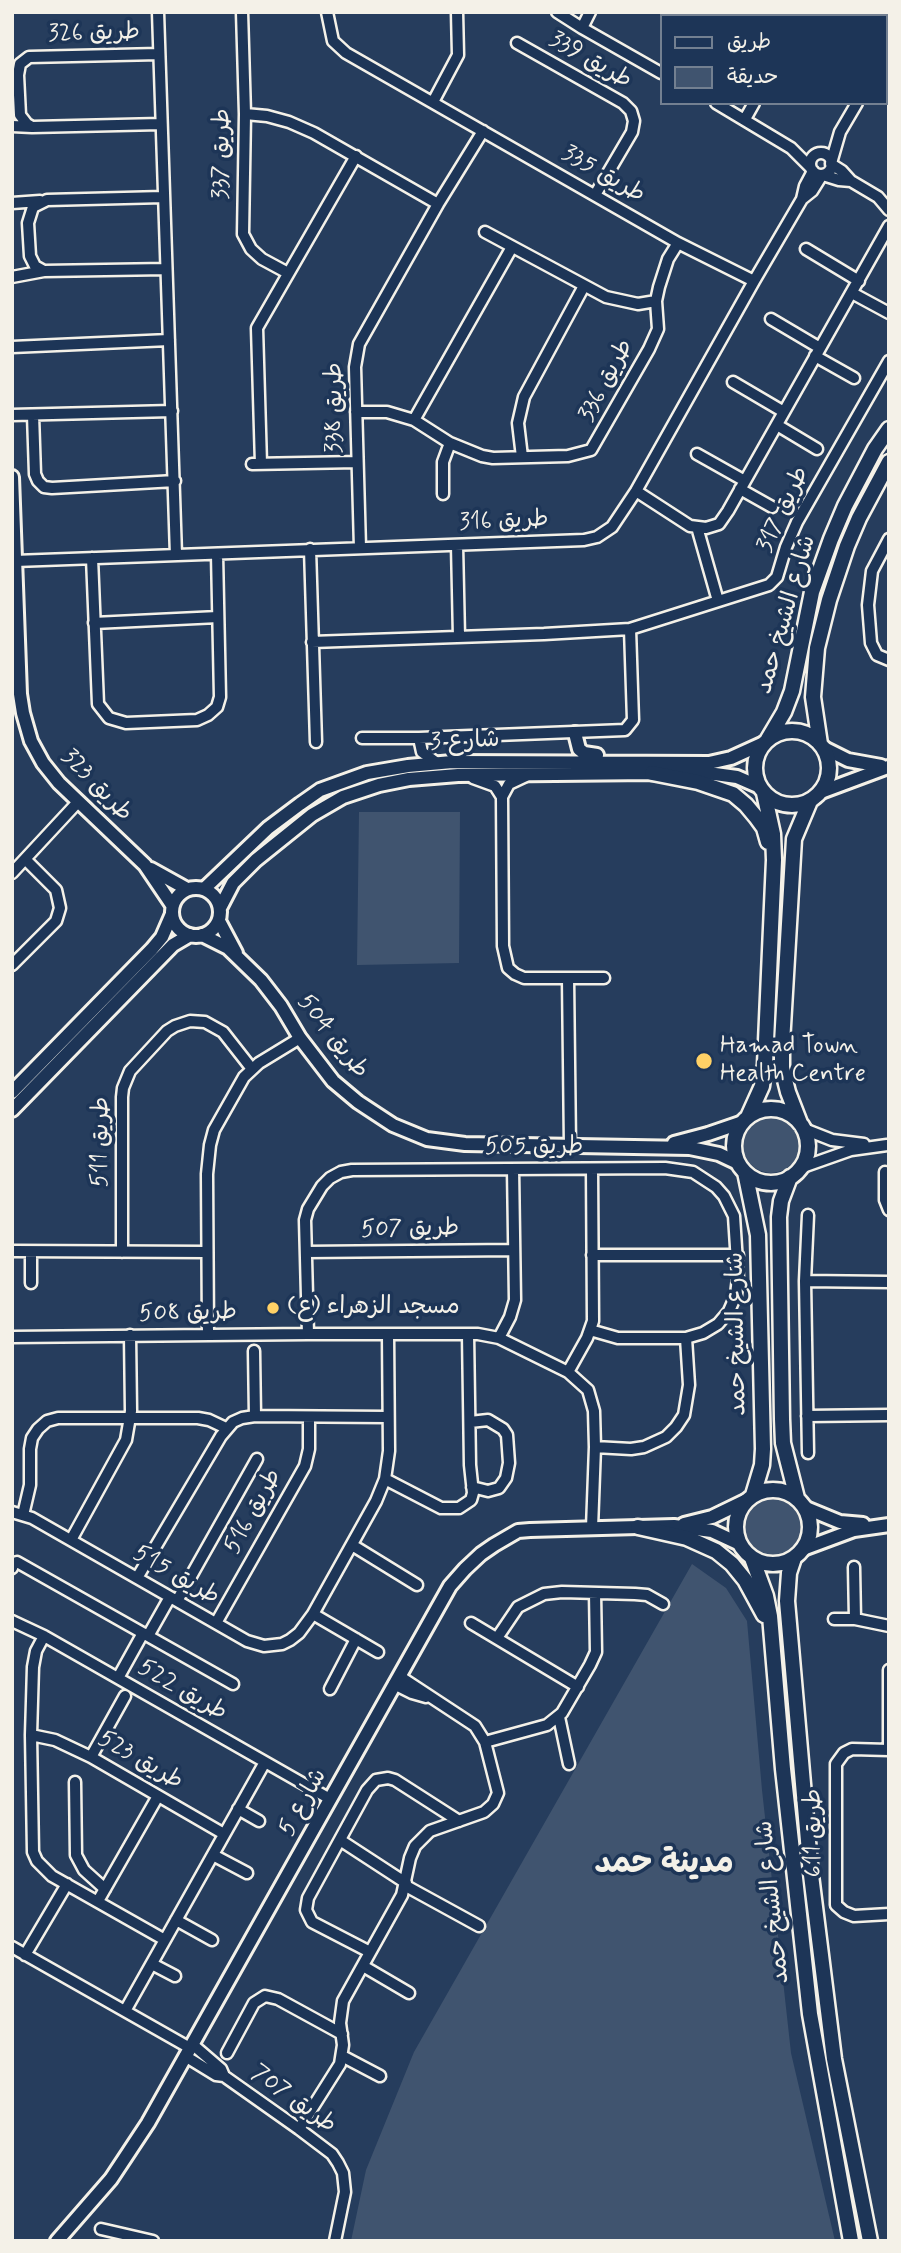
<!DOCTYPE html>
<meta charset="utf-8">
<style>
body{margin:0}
#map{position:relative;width:901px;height:2253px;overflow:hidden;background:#263d5d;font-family:Mynerve,"Playpen Sans Arabic",sans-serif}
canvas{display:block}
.frame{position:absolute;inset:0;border:14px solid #f4f1e8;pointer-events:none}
.legend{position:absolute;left:660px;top:14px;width:228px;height:91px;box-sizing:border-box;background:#1d3557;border:2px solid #738091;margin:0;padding:9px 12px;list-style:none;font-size:21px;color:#f4f1e8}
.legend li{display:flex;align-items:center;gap:14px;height:35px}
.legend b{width:35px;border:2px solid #738091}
</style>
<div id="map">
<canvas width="901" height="2253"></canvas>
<div class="frame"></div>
<ul class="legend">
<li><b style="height:9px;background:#1d3557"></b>طريق</li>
<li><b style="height:19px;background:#40546f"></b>حديقة</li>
</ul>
</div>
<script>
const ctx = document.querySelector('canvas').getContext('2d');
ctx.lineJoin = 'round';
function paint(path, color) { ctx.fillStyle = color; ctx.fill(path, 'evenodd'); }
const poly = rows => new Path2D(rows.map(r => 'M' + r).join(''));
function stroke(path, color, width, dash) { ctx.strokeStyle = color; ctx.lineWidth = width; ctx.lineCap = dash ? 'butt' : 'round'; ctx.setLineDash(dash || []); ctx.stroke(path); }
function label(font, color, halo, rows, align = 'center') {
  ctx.font = font + ' Mynerve,"Playpen Sans Arabic",sans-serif'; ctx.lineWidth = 7; ctx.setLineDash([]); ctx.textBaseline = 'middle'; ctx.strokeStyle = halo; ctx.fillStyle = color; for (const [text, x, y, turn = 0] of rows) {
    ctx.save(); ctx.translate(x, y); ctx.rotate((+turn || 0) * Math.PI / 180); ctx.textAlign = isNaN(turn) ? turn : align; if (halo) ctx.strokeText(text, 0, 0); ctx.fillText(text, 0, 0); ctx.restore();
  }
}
paint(poly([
 [359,812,460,812,459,963,357,965],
 '743 1145a28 28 0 1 1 56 0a28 28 0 1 1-56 0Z',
 '744 1527a29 29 0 1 1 58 0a29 29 0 1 1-58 0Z',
 [692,1564,726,1588,747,1621,762,1790,791,2053,835,2241,351,2241,366,2170,414,2052]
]), '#40546f');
const minor = poly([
 [158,12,176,555],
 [242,12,245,114,243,234,251,249,262,259,288,273],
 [327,12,333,41,346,53,678,243,754,281],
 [557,12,582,28,661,73],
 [718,12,724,16],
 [806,16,808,12],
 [582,28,590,12],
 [517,43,623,103,631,111,634,121,632,132,595,195],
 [885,53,889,47],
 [159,54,29,57,20,64,18,75,20,115,27,124,32,127,161,124],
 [885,77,889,79],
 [433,102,458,55,457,12],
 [716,103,791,148,810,167],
 [245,114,267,116,289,122,314,133,438,204],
 [745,119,754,103],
 [12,126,32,127],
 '810 164a11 11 0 1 1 22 0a11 11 0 1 1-22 0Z',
 [831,163,840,132,857,103],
 [831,164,842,171,851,181,878,197,889,210],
 [823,175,839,180,851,181],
 [163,197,47,200,33,207,28,223,30,256,35,266,44,271,166,269],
 [802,199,805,186,813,171],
 [12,203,40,201],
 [485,232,606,297,638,304,656,301],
 [806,249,859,281],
 [12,277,44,271],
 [852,293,889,313],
 [771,319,820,348],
 [12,347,169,340],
 [815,356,854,378],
 [733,382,784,412],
 [356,412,387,412,414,420,450,443,482,456,493,458,568,456,591,450,649,349,658,329,656,301,659,287,668,259,678,243],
 [12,415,172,411],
 [33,415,35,474,38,481,44,487,52,488,175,481],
 [414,420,512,247],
 [777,425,817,449],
 [697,454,745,481],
 [522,457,518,423,524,397,584,286],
 [252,464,357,462],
 [261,464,257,328,356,156],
 [740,489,772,507],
 [636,491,690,526,706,528,719,524,728,511,889,226],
 [443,494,443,462,450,443],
 [697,527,718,601],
 [889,539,872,571,868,605,871,643,877,655,889,660],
 [457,545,459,637],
 [360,548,355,367,359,344,438,204,483,131],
 [310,549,316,742],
 [92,558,98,704,109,718,126,723,197,720,208,715,217,707,220,697,217,554],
 [15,561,584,540,597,537,612,527,636,491,754,281,802,199,812,191,822,175],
 [94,623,218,617],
 [312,642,544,634,630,629,769,585,777,577,786,547,797,522,889,361],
 [362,738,419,738,625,730,633,720,630,629],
 [419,738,422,752,437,763],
 [473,778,495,786,502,797,503,946,508,968,515,974,524,978,604,978],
 [502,797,509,784,526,776],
 [12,873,78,802],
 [12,965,56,921,60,908,56,890,26,860],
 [568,978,570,1146],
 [804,1129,832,1140,864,1144],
 [800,1168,851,1150,887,1145],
 [885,1172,885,1200,889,1210],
 [14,1251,207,1252],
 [31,1252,31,1283],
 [122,1252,122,1097,123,1088,130,1071,167,1031,175,1026,190,1021,205,1022,223,1032,252,1069],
 [306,1252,514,1250],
 [592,1255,738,1255],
 [805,1281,889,1282],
 [308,1334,305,1220,308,1209,322,1186,330,1178,341,1172,352,1170,665,1168,693,1172,716,1187,724,1196,734,1216,738,1278,736,1295,729,1311,718,1324,703,1333,686,1338,618,1338,590,1330],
 [208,1335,207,1174,210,1145,214,1130,244,1077,259,1063,300,1038],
 [12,1337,308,1334,478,1334,499,1338,568,1372,588,1390,594,1411,595,1447,592,1528],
 [499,1338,510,1317,515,1300,513,1169],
 [254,1351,255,1416],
 [568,1372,587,1338,593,1321,592,1169],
 [807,1416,889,1415],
 [470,1422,488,1420,503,1429,507,1435,509,1463,506,1478,499,1488,488,1491,472,1487],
 [595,1447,631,1449,644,1447,666,1437,676,1427,684,1415,689,1385,686,1338],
 [808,1453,805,1281,808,1215],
 [385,1479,441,1508,459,1508,471,1500,473,1493,470,1465,468,1334],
 [12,1512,32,1518,247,1641,264,1646,282,1644,290,1640,299,1633,313,1614,376,1501,385,1479,389,1451,388,1334],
 [23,1515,30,1485,30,1449,32,1438,38,1429,47,1421,58,1418,198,1418,209,1420,226,1428],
 [71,1540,126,1440,131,1411,130,1335],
 [352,1545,417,1585],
 [854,1567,855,1619,889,1626],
 [12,1568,14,1563,17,1562,233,1684],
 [137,1578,221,1436,233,1422,242,1418,255,1416,388,1417],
 [177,1601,257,1459],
 [313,1614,378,1652],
 [834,1619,855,1619],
 [12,1621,44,1636,330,1799],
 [216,1623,305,1466,309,1449,309,1417],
 [471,1623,578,1687],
 [44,1636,36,1651,33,1667,31,1735,33,1852,37,1861,52,1876,165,1940],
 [148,1636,170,1597],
 [497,1638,518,1607,544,1594,562,1592,635,1594,647,1595,663,1604],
 [889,1670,889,1748],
 [118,1678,143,1633],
 [394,1684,412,1693,426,1697],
 [330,1689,356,1639],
 [559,1717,569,1764],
 [31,1735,55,1740,91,1757,224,1834],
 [485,1742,547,1725,562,1713,590,1665,596,1652,595,1593],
 [889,1750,852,1749,844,1753,836,1764,836,1905,844,1912,854,1916,889,1914],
 [91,1757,125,1696],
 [75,1782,76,1855,84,1870,105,1889],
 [238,1809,259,1821],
 [340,1840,406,1883],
 [213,1855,247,1873],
 [406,1886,479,1926],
 [98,1901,158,1796],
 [176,1920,212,1940],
 [12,1947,190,2048],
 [370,1952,312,1922,306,1910,308,1898,367,1790,376,1780,388,1778,395,1780,459,1821],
 [25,1955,67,1884],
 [152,1964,175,1976],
 [363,1966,409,1993],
 [125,2011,265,1762],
 [192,2044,221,2069,224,2076,299,2129,332,2154,338,2163,343,2173,345,2192,335,2241],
 [227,2053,254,2003,265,1996,278,1999,342,2034],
 [185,2056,216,2075,224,2076],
 [342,2056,380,2076],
 [299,2129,340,2064,343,2045,340,2023,343,2001,402,1895,410,1858,415,1846,430,1831,484,1812,493,1804,498,1793,485,1742,475,1726,399,1676],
 [101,2229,153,2241]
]);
const tertiary = poly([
 [12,477,20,694,23,713,31,741,43,763,59,783,145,865,172,905],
 [575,733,579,749,584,753,597,755],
 [824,748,848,760,881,766],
 [821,792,888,767],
 [151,869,187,889],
 '172 912a24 24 0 1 1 48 0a24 24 0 1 1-48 0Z',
 [204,889,268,828,300,804,320,790,367,773,408,766,452,762,709,763,731,758,764,743],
 [220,908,233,883,256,860,312,815,343,797,379,785,409,779,458,775,652,773,715,774,737,777,760,787],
 [219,921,236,953],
 [202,935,228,948,261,980,281,1006,300,1038,333,1081,358,1102,393,1125,427,1139,465,1144,690,1148,719,1154,738,1163],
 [12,1092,152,949,162,937,172,914],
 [12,1110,173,945,190,935],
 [674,1143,708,1134,743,1122],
 [806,1508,840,1522,863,1524],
 [684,1524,712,1517,745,1501],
 [803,1549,854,1530,889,1525],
 [57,2241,111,2179,148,2123,450,1586,465,1569,481,1554,494,1545,518,1531,530,1530,674,1526,712,1531,740,1544]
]);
const secondary = poly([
 '755 768a37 37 0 1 1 74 0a37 37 0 1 1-74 0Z',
 [768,739,784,712,792,691,812,592,831,539,845,506,875,449,889,429],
 [820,744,813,697,817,648,829,600,847,546,859,518,889,462],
 [652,773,698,782,733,794,746,805,756,817,764,828,768,842],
 '734 1146a37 37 0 1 1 74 0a37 37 0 1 1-74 0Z',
 [748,1117,762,1086,765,1064,774,860,773,834,764,793],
 [800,1123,788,1092,782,1068,782,1043,794,839,810,801],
 [745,1172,758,1235,763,1449,762,1465,753,1495],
 [790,1177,781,1201,779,1217,782,1419,783,1443,797,1498],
 '736 1527a37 37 0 1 1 74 0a37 37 0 1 1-74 0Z',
 [638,1527,687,1538,716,1551,732,1564,745,1580,764,1615],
 [752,1558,766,1596,770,1616,783,1769,810,2014,851,2241],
 [794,1558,789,1573,787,1601,811,1875,834,2059,870,2241]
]);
stroke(minor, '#f4f1e8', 15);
stroke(tertiary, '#f4f1e8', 18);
stroke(secondary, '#f4f1e8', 19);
stroke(minor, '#1d3557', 10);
stroke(tertiary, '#1d3557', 12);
stroke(secondary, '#1d3557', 14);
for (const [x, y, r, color] of [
 [704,1061,9,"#ffd166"],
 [273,1308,7,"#ffd166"]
]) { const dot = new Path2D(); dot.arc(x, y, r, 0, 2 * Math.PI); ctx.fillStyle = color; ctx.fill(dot); stroke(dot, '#1d3557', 2.5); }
label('24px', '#f4f1e8', '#1d3557', [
 ["طريق 326",94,34,-1],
 ["طريق 339",590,61,30],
 ["طريق 337",223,154,-89],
 ["طريق 335",603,175,30],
 ["طريق 336",607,381,-62],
 ["طريق 338",336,408,-90],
 ["طريق 317",784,510,-65],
 ["طريق 316",504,522,-2],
 ["شارع الشيخ حمد",787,615,-74],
 ["شارع 3",465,742,-2],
 ["طريق 323",96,786,46],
 ["طريق 504",332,1037,52],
 ["طريق 511",102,1142,-89],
 ["طريق 505",534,1148],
 ["طريق 507",410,1230,-1],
 ["طريق 508",188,1314,-1],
 ["شارع الشيخ حمد",738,1334,-91],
 ["طريق 516",254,1512,-61],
 ["طريق 515",176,1576,30],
 ["طريق 522",182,1691,30],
 ["طريق 523",140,1761,30],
 ["شارع 5",304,1803,-61],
 ["طريق 611",815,1833,-90],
 ["شارع الشيخ حمد",774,1902,-96],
 ["طريق 707",293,2100,36]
]);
label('24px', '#f4f1e8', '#1d3557', [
 ["Hamad Town",720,1047],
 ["Health Centre",720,1075],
 ["مسجد الزهراء (ع)",287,1308]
], 'left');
label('bold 32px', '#f4f1e8', '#1d3557', [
 ["مدينة حمد",664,1865]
]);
</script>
